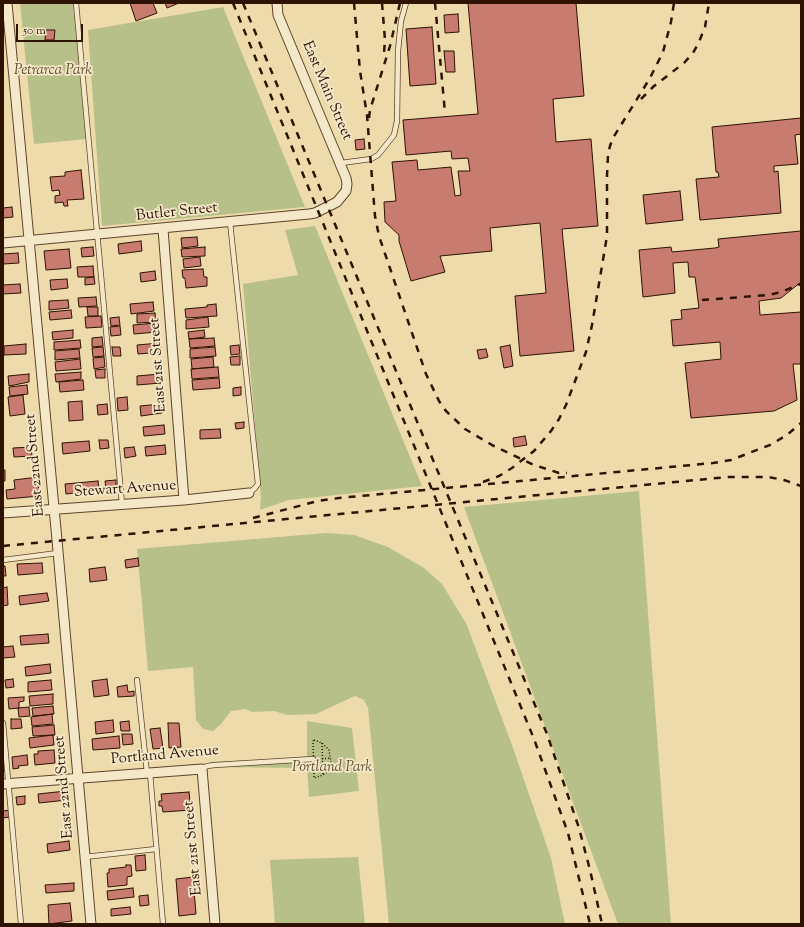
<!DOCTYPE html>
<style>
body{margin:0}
#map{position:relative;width:804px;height:927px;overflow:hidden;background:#eedbac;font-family:"Sorts Mill Goudy",serif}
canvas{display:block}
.frame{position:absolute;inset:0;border:4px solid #2e1202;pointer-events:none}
.scale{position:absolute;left:16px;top:24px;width:67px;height:18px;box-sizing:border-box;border:2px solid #2e1202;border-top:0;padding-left:5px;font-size:12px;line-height:14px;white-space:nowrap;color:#2e1202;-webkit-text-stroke:3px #f4e8c9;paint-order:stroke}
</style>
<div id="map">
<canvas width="804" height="927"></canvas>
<div class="frame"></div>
<div class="scale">50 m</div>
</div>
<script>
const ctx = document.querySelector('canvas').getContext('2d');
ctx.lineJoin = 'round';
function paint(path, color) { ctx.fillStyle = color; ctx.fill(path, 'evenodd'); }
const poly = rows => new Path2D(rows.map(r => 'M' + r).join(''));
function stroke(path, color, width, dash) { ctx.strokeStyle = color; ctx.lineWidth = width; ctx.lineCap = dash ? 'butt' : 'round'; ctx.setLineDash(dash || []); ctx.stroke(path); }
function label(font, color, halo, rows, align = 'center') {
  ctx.font = font + ' "Sorts Mill Goudy",serif'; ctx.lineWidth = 3.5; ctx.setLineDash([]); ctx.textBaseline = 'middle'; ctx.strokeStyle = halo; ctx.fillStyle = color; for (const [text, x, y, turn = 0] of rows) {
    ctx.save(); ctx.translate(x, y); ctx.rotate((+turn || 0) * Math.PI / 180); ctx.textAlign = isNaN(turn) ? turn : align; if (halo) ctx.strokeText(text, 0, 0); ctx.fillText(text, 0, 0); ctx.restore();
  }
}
paint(poly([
 [20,3,73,3,86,139,34,144],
 [223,7,305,207,102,226,88,30],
 [315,226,422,486,289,500,260,510,261,497,243,284,298,275,285,230],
 [639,491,671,924,618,924,464,507],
 [326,533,354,535,388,547,424,568,442,584,466,623,512,745,551,858,565,924,389,924,368,708,364,700,355,696,316,714,287,715,274,711,252,712,245,709,231,711,221,724,213,731,203,729,196,720,193,667,148,671,137,549],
 [307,721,352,728,359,791,309,797,307,768,211,767,210,762,307,758],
 [358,857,365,924,275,924,270,860]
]), '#b8c089');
const building = poly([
 [130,3,153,3,157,13,136,21,130,3],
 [165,3,179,3,167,8,165,3],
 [468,3,576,3,584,96,553,99,556,142,591,139,598,226,562,229,574,351,520,356,515,296,546,293,540,223,490,228,492,251,440,256,445,272,411,281,399,241,399,235,385,222,384,202,396,201,392,162,417,160,418,170,451,167,455,196,461,195,458,171,470,171,468,158,452,159,451,151,406,155,403,120,478,114,468,3],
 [458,14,459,32,445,33,444,15,458,14],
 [432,27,436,84,410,86,406,29,432,27],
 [46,30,55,30,54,40,45,40,46,30],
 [444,51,454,51,455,72,446,72,444,51],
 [801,118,801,134,795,135,798,164,774,166,774,172,778,171,781,213,700,220,696,179,719,177,718,172,716,172,712,127,801,118],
 [364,139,365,149,356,150,355,140,364,139],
 [81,170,84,199,67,200,68,206,64,206,63,202,55,203,55,196,60,195,59,190,52,191,50,177,65,176,65,172,81,170],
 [680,191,683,220,646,224,643,195,680,191],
 [12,207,13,217,3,218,3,208,12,207],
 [801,231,801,282,781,298,759,301,760,315,801,312,801,364,793,364,797,400,774,411,691,418,685,363,721,359,720,342,673,346,671,320,682,319,681,310,699,308,695,277,689,277,688,262,673,263,675,293,643,297,639,250,671,247,672,252,715,248,719,247,718,239,801,231],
 [197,237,198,246,182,248,181,238,197,237],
 [141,241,142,251,119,254,118,244,141,241],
 [93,247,94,256,82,257,81,248,93,247],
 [205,247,205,256,182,257,181,249,205,247],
 [69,249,71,268,46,270,44,251,69,249],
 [18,253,19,263,3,264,3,254,18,253],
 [200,257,201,266,184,268,183,259,200,257],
 [93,266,94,277,78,277,77,267,93,266],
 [203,269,204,277,207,277,207,286,186,288,185,278,183,278,182,270,203,269],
 [155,271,156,280,141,282,140,273,155,271],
 [94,277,95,284,85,285,85,278,94,277],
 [67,279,68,288,51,290,50,280,67,279],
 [20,284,21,293,3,294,3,285,20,284],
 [96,297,97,306,79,307,78,298,96,297],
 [68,300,69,308,49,310,49,301,68,300],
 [153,302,154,311,131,314,130,304,153,302],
 [216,304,217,316,186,318,185,309,207,307,207,305,216,304],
 [87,307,98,307,98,316,88,316,87,307],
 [71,310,72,318,50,320,49,312,71,310],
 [155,313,156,322,137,323,137,314,155,313],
 [101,316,102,327,86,328,85,317,101,316],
 [119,317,120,325,111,326,110,318,119,317],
 [208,317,209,327,186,329,186,320,208,317],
 [156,323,157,332,134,334,133,325,156,323],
 [120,326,121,335,111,336,110,327,120,326],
 [73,330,73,338,53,340,52,332,73,330],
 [204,330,205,337,189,339,188,332,204,330],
 [102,337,103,346,92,347,92,338,102,337],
 [214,338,215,346,190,348,189,339,214,338],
 [80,340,81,348,54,350,54,342,80,340],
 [160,343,161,352,138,354,137,345,160,343],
 [26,344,26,354,4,355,4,346,26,344],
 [239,345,240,354,231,355,230,346,239,345],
 [510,345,513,366,504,368,500,347,510,345],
 [103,347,104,356,93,357,92,348,103,347],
 [112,347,120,347,121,356,113,356,112,347],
 [215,347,216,356,190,358,190,349,215,347],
 [79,349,80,358,55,360,55,351,79,349],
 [486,349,488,357,479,359,477,350,486,349],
 [240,356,240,365,231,365,230,357,240,356],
 [104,357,105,367,94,369,93,358,104,357],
 [213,357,214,367,192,369,191,359,213,357],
 [80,359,81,369,56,371,55,362,80,359],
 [218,367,219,377,192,379,191,369,218,367],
 [105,369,105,378,96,378,95,370,105,369],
 [81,372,81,379,56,382,55,374,81,372],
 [29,374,29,382,9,386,8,376,29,374],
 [160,374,161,383,137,385,137,376,160,374],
 [219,378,220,388,193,390,192,380,219,378],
 [83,380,84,390,60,392,59,382,83,380],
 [27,385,28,394,10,396,9,387,27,385],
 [241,387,241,395,233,396,233,388,241,387],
 [23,395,25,414,10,416,8,397,23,395],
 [127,397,128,410,118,411,117,398,127,397],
 [82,401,83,420,69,421,68,402,82,401],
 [107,404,108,414,98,415,97,405,107,404],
 [161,404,162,413,141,416,140,406,161,404],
 [244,422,244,428,236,429,235,423,244,422],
 [164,425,165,434,144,436,143,427,164,425],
 [220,429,221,438,200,439,200,430,220,429],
 [525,436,527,445,514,447,513,438,525,436],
 [99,440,108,440,109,448,100,449,99,440],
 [89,441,90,451,63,454,62,443,89,441],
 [165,445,166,454,146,456,145,447,165,445],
 [31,447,32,456,14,457,13,448,31,447],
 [134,447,136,456,125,458,124,448,134,447],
 [3,470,5,470,5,481,3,481,3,470],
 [38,477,39,496,7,499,6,490,15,489,14,480,38,477],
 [116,480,116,488,106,489,105,481,116,480],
 [98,481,99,490,66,494,65,484,98,481],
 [138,558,139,566,126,568,125,560,138,558],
 [42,563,43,573,18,575,17,564,42,563],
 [3,566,5,566,6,576,3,576,3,566],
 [105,567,107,580,90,582,89,569,105,567],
 [7,587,8,605,3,606,3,588,7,587],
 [47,593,49,601,20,605,19,596,47,593],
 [48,634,49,643,21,645,20,636,48,634],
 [13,646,15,657,3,658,3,647,13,646],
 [50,664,51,673,26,676,25,667,50,664],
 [13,679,14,687,6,688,5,680,13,679],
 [107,679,109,695,94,697,92,681,107,679],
 [51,680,52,690,28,692,28,682,51,680],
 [127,685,128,692,134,691,134,696,118,697,117,687,127,685],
 [53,694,53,704,30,706,29,696,53,694],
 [24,697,24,701,19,702,19,708,9,709,8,698,24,697],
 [53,706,54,714,33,716,32,708,53,706],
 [29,707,30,716,19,717,18,708,29,707],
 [52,714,53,724,32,726,31,717,52,714],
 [11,719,21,719,22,728,11,729,11,719],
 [113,720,114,732,96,734,95,722,113,720],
 [129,721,130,731,121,731,120,722,129,721],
 [168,723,179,723,181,747,169,748,168,723],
 [54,725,55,735,33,736,32,727,54,725],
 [160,728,163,748,153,749,150,729,160,728],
 [122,734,132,734,133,744,123,745,122,734],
 [53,735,54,745,30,748,29,738,53,735],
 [119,736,120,748,93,750,92,739,119,736],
 [54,750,55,763,35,765,34,754,38,754,38,751,54,750],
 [27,755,28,765,18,766,19,768,13,769,12,757,27,755],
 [3,760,6,760,7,770,3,771,3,760],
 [66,791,67,800,39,803,38,794,66,791],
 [189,792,191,810,163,812,162,806,159,806,159,801,162,801,161,794,189,792],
 [25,796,25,804,17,805,16,797,25,796],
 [10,810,10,817,3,818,3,811,10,810],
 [69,841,70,850,48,853,47,844,69,841],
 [145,855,146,870,136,871,135,856,145,855],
 [126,865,131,865,132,876,127,877,127,885,108,887,107,873,109,873,109,869,126,867,126,865],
 [193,877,196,914,179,916,176,879,193,877],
 [74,883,74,891,46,893,45,885,74,883],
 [133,888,134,897,108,900,107,891,133,888],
 [148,895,149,905,140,906,139,896,148,895],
 [70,903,72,921,49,924,48,905,70,903],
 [130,907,131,914,111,916,111,909,130,907]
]);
paint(building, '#c87b6f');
stroke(building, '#2e1202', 1);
const lane = poly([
 [76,3,122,504],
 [341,163,371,159,378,155,394,135,397,121,398,51,401,21,406,3],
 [230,222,258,484,255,488,249,493],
 [3,560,58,553],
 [137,680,147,773],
 [3,723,21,924],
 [202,769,207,766,215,765,313,759],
 [150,773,163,924],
 [85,857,156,849]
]);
const street = poly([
 [7,3,57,540,91,924],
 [163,229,184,500],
 [3,243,309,214,315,213,337,202,346,191,347,184,346,178,278,15,277,3],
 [3,513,184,500,249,493],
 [3,784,202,769,215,924]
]);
stroke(lane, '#5e442c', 6);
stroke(street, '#5e442c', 11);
stroke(poly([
 [314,740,322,743,329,750,331,763,327,772,323,775,314,778,313,741,314,740],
 [322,743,323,775],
 [319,759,331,758]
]), '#2e1202', 1.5, [1, 2]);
stroke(lane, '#f4e8c9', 4.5);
stroke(street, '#f4e8c9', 9);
stroke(poly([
 [233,3,534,739,568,833,590,924],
 [243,3,547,734,579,828,590,870,602,924],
 [354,3,360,71,367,115,375,216,379,236,426,374,439,401,446,411,465,429,492,445,534,465,559,473,567,473],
 [382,3,385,40,384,53],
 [435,3,445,113],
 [641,99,654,86,684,63,693,53,699,42,705,27,709,3],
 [369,118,370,110,390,46,400,3],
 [702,300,769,295,781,292,801,284],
 [483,482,499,476,512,468,534,451,551,431,559,419,566,405,586,352,592,325,607,236,607,176,608,155,610,146,613,138,650,78,663,52,671,22,674,3],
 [253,518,318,501,339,498,713,463,731,460,770,445,787,435,801,423],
 [3,546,728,477,768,477,784,480,801,486]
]), '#2e1202', 2.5, [7, 7]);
label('italic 15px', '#5e4f31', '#f4e8c9', [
 ["Petrarca Park",53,71],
 ["Portland Park",332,768]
]);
label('15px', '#2e1202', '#f4e8c9', [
 ["East Main Street",326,91,67],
 ["Butler Street",177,213,-6],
 ["East 21st Street",159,365,-94],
 ["East 22nd Street",36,465,-95],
 ["Stewart Avenue",125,490,-4],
 ["Portland Avenue",165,756,-5],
 ["East 22nd Street",65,787,-95],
 ["East 21st Street",194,848,-95]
]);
</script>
